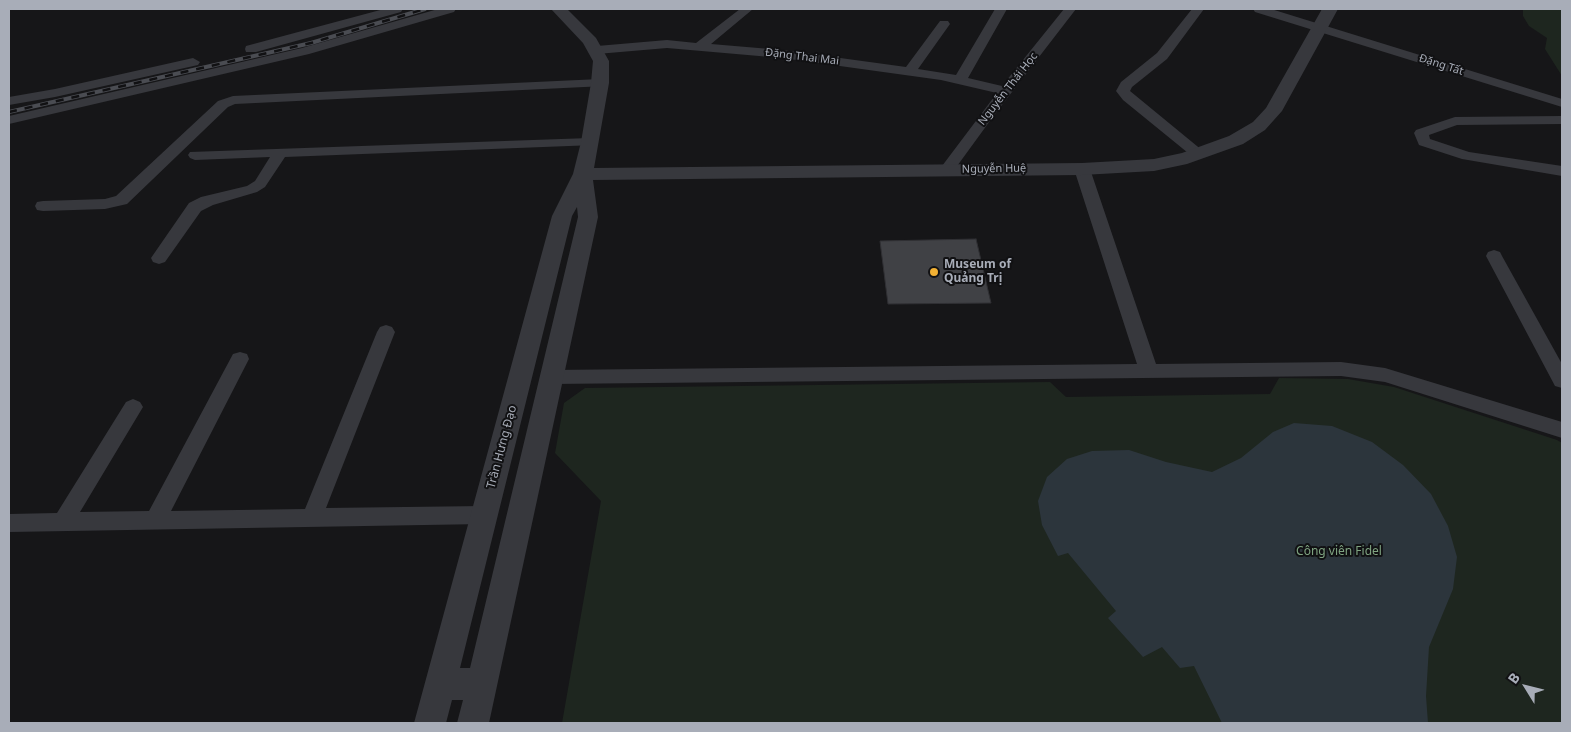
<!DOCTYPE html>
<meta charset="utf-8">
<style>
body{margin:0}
#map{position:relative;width:1571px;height:732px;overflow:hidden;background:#161618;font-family:"Noto Sans",sans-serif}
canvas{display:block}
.frame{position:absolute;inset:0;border:10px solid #a8adb8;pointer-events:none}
.north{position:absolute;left:1501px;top:662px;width:50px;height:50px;-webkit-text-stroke:4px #111113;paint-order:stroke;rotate:306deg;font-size:14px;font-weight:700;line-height:20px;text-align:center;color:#a8adb8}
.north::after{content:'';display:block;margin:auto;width:18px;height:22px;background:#a8adb8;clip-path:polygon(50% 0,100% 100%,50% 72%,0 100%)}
</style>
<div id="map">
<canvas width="1571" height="732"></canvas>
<div class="frame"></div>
<div class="north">B</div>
</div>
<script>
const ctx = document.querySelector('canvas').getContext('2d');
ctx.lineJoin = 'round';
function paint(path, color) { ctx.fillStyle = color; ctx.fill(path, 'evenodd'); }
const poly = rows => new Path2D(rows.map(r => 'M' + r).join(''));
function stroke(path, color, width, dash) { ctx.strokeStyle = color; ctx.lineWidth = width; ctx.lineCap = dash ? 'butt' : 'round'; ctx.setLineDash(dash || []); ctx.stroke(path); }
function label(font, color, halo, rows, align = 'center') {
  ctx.font = font + ' "Noto Sans",sans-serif'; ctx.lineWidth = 4; ctx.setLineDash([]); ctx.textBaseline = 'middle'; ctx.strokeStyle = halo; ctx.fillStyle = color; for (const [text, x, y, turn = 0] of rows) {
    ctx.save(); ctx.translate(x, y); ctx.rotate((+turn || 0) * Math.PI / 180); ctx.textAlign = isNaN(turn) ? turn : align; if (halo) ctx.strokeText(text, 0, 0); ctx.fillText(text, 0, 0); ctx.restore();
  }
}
paint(poly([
 [1523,9,1562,9,1562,76,1545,49,1547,38,1529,26,1523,16],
 [1279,378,1348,379,1394,387,1557,440,1562,443,1562,723,562,723,601,501,555,453,564,403,585,388,1050,382,1066,397,1270,394]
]), '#1e261f');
paint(poly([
 [1294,423,1332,426,1372,442,1403,465,1431,494,1448,526,1457,557,1453,589,1429,647,1426,696,1428,723,1222,723,1194,666,1180,668,1162,647,1143,657,1108,618,1116,611,1068,553,1058,556,1042,525,1038,501,1047,477,1067,459,1092,451,1129,450,1166,462,1212,472,1241,458,1273,432]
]), '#2c353c');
const building = poly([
 [976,239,991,303,888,304,880,241,976,239]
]);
paint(building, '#404145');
stroke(building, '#303034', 1);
paint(poly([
 [384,9,403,9,401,12,256,52,246,52,245,49,246,46,384,9],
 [438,9,456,9,454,12,309,54,9,124,9,116,302,48,438,9],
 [740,9,753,9,711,44,782,50,906,67,940,21,948,21,950,24,918,69,956,75,995,9,1007,9,968,78,1002,86,1064,9,1076,9,995,114,952,173,947,175,942,173,939,170,997,93,941,80,782,58,667,48,597,54,591,50,597,46,667,40,696,43,740,9],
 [1192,9,1204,9,1167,59,1132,87,1130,91,1203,151,1205,154,1203,157,1198,159,1193,157,1123,100,1116,91,1121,82,1157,53,1192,9],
 [1253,9,1271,9,1562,99,1562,107,1255,12,1253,9],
 [193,58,200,62,198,65,55,97,9,105,9,97,55,89,193,58],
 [600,79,605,80,607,83,605,86,235,104,228,107,127,204,105,209,43,211,37,210,35,206,37,202,43,201,105,199,116,196,218,101,233,96,600,79],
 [1562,116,1562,124,1457,125,1429,135,1430,139,1469,152,1562,166,1562,176,1462,159,1419,145,1414,133,1416,130,1455,117,1562,116],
 [590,138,595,139,597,142,595,145,285,157,265,187,257,192,213,205,201,211,165,262,159,264,153,262,151,258,189,203,201,197,247,186,255,181,270,157,195,160,190,158,188,155,190,152,590,138],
 [1082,164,1087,166,1090,169,1156,364,1341,362,1385,368,1562,422,1562,438,1385,382,1341,376,551,384,544,382,542,377,544,372,551,370,1137,364,1074,169,1077,166,1082,164],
 [1494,250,1500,252,1502,256,1562,364,1562,388,1555,386,1486,256,1488,252,1494,250],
 [386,325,392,327,395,332,326,508,484,506,492,508,495,515,492,522,484,524,9,532,9,514,57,513,126,402,133,399,140,402,143,407,80,512,149,511,233,354,240,352,247,354,249,359,171,511,305,509,377,332,380,327,386,325]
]), '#37383d');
paint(poly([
 [551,9,567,9,596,38,609,61,609,83,594,168,1082,163,1154,159,1182,153,1229,136,1253,122,1266,108,1322,9,1338,9,1282,111,1265,130,1243,144,1187,164,1154,171,1082,175,593,180,598,217,489,723,457,723,463,700,452,700,446,723,414,723,552,216,573,174,581,142,591,83,593,61,583,43,551,9],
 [577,207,578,217,470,668,460,668,572,216,577,207]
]), '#37383d');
const rail = poly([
 [9,112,311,43,425,9]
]);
stroke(rail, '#4a4c52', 4);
stroke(rail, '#111113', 2.5, [8]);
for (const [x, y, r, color] of [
 [934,272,5,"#f2b134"]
]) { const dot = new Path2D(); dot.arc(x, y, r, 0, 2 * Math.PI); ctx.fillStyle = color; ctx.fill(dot); stroke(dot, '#111113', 2); }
label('11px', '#a8adb8', '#111113', [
 ["Đặng Thai Mai",802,57,7],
 ["Đặng Tất",1441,65,18],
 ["Nguyễn Thái Học",1008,89,-52],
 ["Nguyễn Huệ",994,169,-1]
]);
label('bold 12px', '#a8adb8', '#111113', [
 ["Museum of",944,265],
 ["Quảng Trị",944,279]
], 'left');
label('12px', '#a8adb8', '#111113', [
 ["Trần Hưng Đạo",502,447,-75]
]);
label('12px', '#7fa381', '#111113', [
 ["Công viên Fidel",1339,552]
]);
</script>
